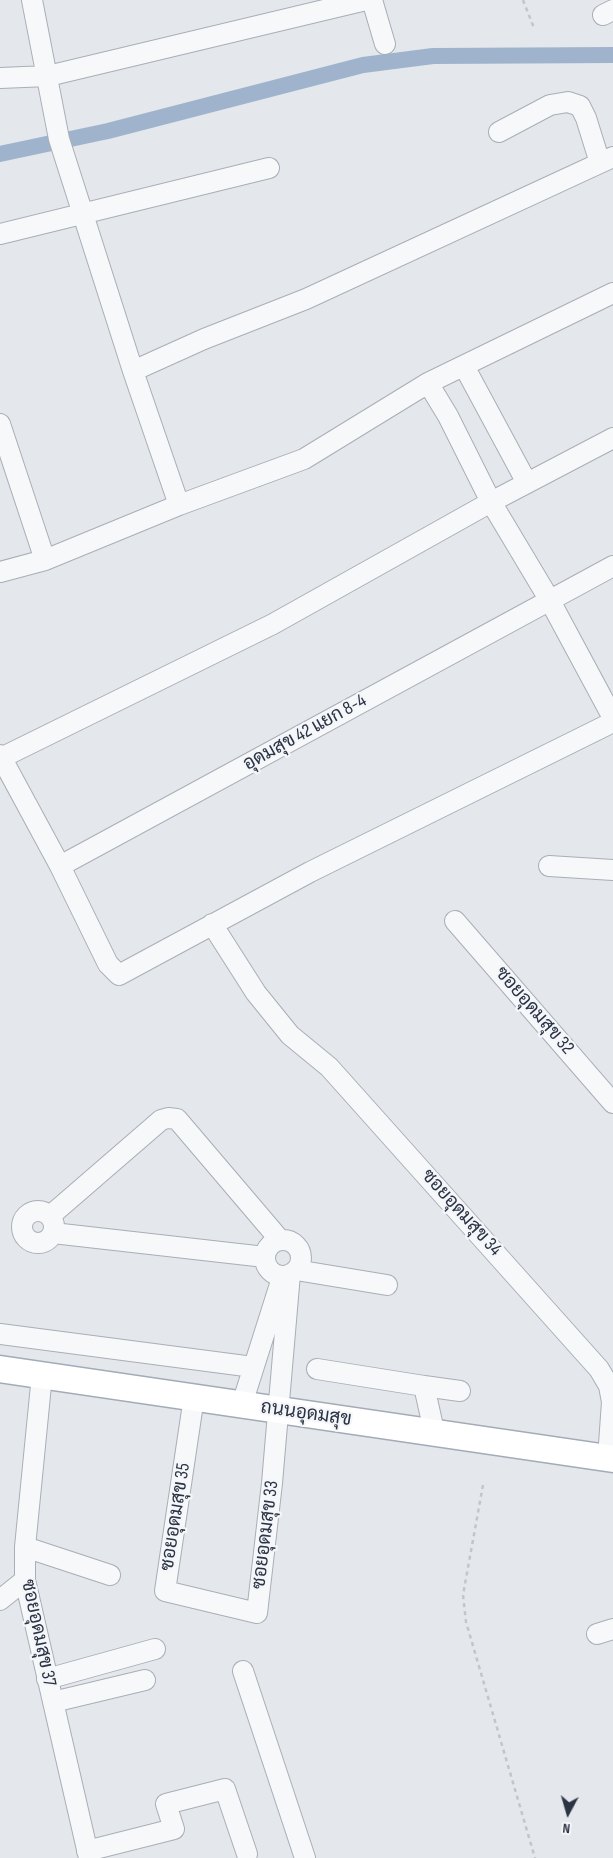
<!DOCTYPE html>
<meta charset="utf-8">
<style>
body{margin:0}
#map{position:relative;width:613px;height:1858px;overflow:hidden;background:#e4e7ec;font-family:"Sofia Sans Condensed",sans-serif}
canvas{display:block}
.north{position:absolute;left:543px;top:1788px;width:50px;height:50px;-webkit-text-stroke:4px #f4f6f9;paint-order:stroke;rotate:186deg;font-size:14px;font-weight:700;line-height:20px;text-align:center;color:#2b3445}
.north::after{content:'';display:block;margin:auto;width:18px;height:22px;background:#2b3445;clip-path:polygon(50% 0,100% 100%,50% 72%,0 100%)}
</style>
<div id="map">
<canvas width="613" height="1858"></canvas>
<div class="north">N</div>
</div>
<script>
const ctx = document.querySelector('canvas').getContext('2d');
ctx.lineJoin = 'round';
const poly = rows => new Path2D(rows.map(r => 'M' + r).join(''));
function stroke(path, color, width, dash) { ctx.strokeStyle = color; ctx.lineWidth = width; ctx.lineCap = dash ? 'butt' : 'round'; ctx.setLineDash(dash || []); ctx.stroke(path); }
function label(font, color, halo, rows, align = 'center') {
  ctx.font = font + ' "Sofia Sans Condensed",Sarabun,sans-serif'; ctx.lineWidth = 4.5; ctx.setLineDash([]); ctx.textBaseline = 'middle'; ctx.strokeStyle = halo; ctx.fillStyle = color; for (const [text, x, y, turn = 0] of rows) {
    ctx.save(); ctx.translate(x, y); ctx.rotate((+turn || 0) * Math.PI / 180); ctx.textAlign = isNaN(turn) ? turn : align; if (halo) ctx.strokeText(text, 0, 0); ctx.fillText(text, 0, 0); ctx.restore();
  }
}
stroke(poly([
 [0,154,108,131,363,65,433,56,613,55]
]), '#9fb4cc', 16);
const minor = poly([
 [32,0,59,139,133,371,179,505],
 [372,0,385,44],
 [603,15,613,10],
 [0,78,48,76,366,0],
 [499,132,550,105,568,102,580,106,586,118,600,163],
 [0,234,269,168],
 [464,366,527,483],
 [133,371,204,339,306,299,613,157],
 [428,383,448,416,491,502,549,599,613,718],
 [0,424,45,560],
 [0,572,45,560,179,505,304,459,428,383,613,293],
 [0,755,60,866,108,964,119,975,310,872,613,722],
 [1,758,273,624,491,502,613,438],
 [60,866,613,566],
 [549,866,613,870],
 [455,921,613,1103],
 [212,924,256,993,290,1035,329,1067,599,1369,609,1386,612,1402,608,1458],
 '22 1227a16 16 0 1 1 32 0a16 16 0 1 1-32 0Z',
 [50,1216,161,1120,168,1118,177,1119,280,1240],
 [53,1233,265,1257],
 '265 1258a18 18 0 1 1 36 0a18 18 0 1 1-36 0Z',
 [296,1270,387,1285],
 [0,1334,253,1367],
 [317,1369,424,1386,434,1431],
 [42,1375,25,1547,25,1580,89,1858],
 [424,1386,460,1391],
 [194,1397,165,1591,257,1613,272,1483,290,1274],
 [242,1404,282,1278],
 [25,1547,110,1575],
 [0,1600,25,1580],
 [597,1634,613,1629],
 [243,1671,305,1858],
 [47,1679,155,1649],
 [53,1702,145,1680],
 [87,1851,174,1829,166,1804,225,1789,247,1854]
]);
const major = poly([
 [0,1369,613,1459]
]);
stroke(minor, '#a9aeb7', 22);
stroke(major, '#a3abb8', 29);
stroke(poly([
 [523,0,534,28],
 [483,1485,463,1595,466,1622,535,1858]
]), '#c2c5cb', 2.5, [4, 4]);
stroke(minor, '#f7f8fa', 20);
stroke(major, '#fff', 26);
label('19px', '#2b3445', '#f4f6f9', [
 ["อุดมสุข 42 แยก 8-4",305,733,-29],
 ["ซอยอุดมสุข 32",534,1011,49],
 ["ซอยอุดมสุข 34",461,1213,48],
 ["ถนนอุดมสุข",306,1414,8],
 ["ซอยอุดมสุข 35",176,1517,-81],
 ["ซอยอุดมสุข 33",266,1535,-83],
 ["ซอยอุดมสุข 37",38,1633,78]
]);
</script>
